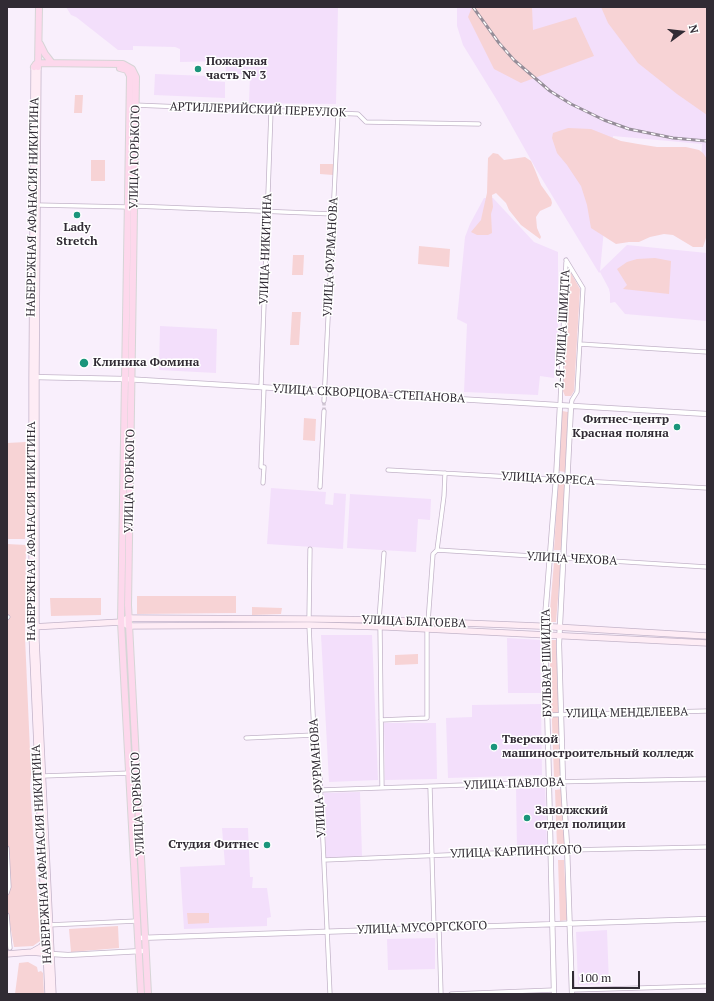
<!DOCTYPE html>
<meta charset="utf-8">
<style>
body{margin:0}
#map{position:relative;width:714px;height:1001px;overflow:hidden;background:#f9effc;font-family:"PT Serif",serif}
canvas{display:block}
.frame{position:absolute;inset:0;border:8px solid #312b34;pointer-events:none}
.north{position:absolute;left:662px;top:12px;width:40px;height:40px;-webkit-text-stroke:3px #fff;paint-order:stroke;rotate:75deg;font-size:11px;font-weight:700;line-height:16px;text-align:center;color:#312b34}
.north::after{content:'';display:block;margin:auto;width:14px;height:18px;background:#312b34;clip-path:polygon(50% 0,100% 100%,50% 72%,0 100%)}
.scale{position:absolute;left:572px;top:971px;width:68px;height:18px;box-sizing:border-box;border:2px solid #312b34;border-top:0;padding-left:5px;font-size:12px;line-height:14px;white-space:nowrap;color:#312b34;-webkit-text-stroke:3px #fff;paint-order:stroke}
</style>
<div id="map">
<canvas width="714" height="1001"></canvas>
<div class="frame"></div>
<div class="north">N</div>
<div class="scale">100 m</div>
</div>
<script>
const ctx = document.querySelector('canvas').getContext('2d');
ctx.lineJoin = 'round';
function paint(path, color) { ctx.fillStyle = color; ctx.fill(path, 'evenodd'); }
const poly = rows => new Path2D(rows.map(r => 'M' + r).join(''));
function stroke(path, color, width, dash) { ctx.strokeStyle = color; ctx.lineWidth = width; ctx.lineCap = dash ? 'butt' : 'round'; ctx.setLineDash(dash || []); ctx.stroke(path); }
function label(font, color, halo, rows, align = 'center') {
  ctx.font = font + ' "PT Serif",serif'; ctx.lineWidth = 3; ctx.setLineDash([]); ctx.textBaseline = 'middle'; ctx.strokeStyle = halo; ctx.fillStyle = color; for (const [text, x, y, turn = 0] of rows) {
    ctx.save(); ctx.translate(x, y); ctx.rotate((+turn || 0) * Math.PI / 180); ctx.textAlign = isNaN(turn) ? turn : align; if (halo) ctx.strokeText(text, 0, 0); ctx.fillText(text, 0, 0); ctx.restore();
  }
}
paint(poly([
 [66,7,338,7,336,104,249,103,250,74,226,74,225,61,180,62,180,49,175,47,133,46,133,50,118,50,76,17,71,15],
 [457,7,707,7,707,165,701,165,702,144,613,136,600,271,627,245,707,253,707,321,625,314,615,302,610,303,610,294,609,289,600,272,599,273,536,169,500,105,463,45,457,26],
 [155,74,208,76,212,81,225,82,225,98,154,95],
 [484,198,493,198,534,242,558,252,558,326,554,378,540,376,538,395,464,392,467,324,457,319,465,237,470,224],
 [160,326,217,329,216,373,159,370],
 [271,488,326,492,325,504,333,505,334,493,346,494,343,549,267,544],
 [350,494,431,499,430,520,418,519,416,552,347,548],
 [321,635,372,635,378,780,329,782],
 [507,638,540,640,541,693,508,693],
 [541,704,542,775,448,778,446,718,472,717,472,705],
 [384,723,436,723,437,779,385,780],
 [545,785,547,849,517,850,516,786],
 [360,792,362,856,326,858,324,793],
 [222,828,248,828,250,877,253,877,252,888,267,888,271,917,267,918,267,926,184,929,180,867,225,865],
 [607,930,609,984,578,985,576,932],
 [435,938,435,969,388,970,387,939]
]), '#f3dffb');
paint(poly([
 [472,7,532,7,533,30,576,17,594,56,521,83,494,69,468,17],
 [601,7,707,7,707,115,677,94,638,63,608,23],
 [75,95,83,95,82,113,74,113],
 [568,128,591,129,621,141,638,144,657,147,686,147,699,150,703,153,707,159,707,215,706,238,703,247,693,247,673,235,664,234,650,237,639,242,629,242,616,244,591,228,587,205,581,186,567,165,557,153,552,138,553,133],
 [493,153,498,154,504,160,525,157,531,161,535,170,541,185,551,199,552,203,551,206,540,211,536,217,537,228,541,237,540,239,521,225,509,210,506,203,496,193,492,195,493,207,491,214,492,233,488,235,477,235,471,232,481,220,482,215,487,193,488,158],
 [91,160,105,160,105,181,91,181],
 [320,164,333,164,333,175,320,174],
 [419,246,450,249,449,267,418,264],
 [293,255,304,255,303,275,292,275],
 [655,258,671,261,669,294,623,289,627,285,617,269,627,262,637,259],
 [570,271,580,289,574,391,571,396,565,396,563,391],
 [292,312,301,312,299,345,290,345],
 [562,411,568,412,565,472,559,471],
 [304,418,316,419,315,441,303,440],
 [26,442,25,539,7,539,7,443],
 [558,481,565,481,561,550,554,550],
 [7,544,26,545,25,637,31,774,30,786,40,941,33,946,14,947,7,907],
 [554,562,561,562,556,622,549,622],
 [137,596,236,596,236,613,137,614],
 [50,598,101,598,101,615,51,616],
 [252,607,282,608,281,614,252,615],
 [549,640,556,640,561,777,554,777],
 [418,654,418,664,395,665,395,655],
 [562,789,565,847,557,847,555,790],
 [558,860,564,860,567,920,560,921],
 [187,913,209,913,209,923,188,924],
 [118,926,119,948,71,952,69,929],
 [28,962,37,967,38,972,41,971,43,973,44,994,15,994,19,963]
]), '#f7d3d5');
stroke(poly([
 [324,411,324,401]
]), '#d1c8d4', 3.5, [3.5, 2]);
const minor = poly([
 [134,105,358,114,366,122,479,124],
 [37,205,128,207],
 [134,206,333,214],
 [566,260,583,288,577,392,572,400,571,406],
 [580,344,707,352],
 [261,387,271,111],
 [324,401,338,113],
 [560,405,566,262],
 [388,470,707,488],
 [263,483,264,467,261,467,264,387],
 [320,487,324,411],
 [437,550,707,567],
 [7,618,8,617],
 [309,619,310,549],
 [379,620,384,553],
 [428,622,433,554,437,550,444,496,445,473],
 [309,625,314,735,320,777,330,994],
 [380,627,382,788],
 [548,715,707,711],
 [381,720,427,718,427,629],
 [246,738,314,735],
 [42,776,131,773],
 [430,787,434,928],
 [321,790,549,782,707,779],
 [7,848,9,887,7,893],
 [324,860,568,850,707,847],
 [7,915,10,948],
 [48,925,137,921],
 [439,928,441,994],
 [572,990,707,986],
 [451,994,554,990]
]);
const tertiary = poly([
 [33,377,125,379,707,414],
 [571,406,559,644,563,782,567,846,572,994],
 [138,938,707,919],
 [52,954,68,955,142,951],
 [554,994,545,618,556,479,560,405]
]);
const secondary = poly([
 [34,67,32,377,32,635,48,994],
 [38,67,36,375,36,640,53,994],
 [125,624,129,626,309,625,387,627,707,643],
 [32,627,121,622,128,618,315,619,387,620,538,626,707,636],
 [32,952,41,947,47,940],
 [7,954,32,952,50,954]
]);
const primary = poly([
 [40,44,45,54,52,63],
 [34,67,36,64,38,63,123,64,132,69,136,77,128,605,148,994],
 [38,67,39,7],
 [120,68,127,70,130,76,121,622,141,994]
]);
stroke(minor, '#c3b4c9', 5);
stroke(tertiary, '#c3b4c9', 6);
stroke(secondary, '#c3b4c9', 7);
stroke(primary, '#d6d5d6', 8);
stroke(minor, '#fff', 3.5);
stroke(tertiary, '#fff', 4.5);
stroke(secondary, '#feecf5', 5.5);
stroke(primary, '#fdd8ec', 6);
const rail = poly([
 [473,7,499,43,514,60,550,91,571,104,604,120,629,129,673,138,707,141]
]);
stroke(rail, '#968e99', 3);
stroke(rail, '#fff', 1.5, [4.5]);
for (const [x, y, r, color] of [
 [198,69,4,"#1a957b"],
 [77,215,4,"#1a957b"],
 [84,363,5,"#1a957b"],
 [677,427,4,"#1a957b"],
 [494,747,4,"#1a957b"],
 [527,818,4,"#1a957b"],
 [267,845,4,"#1a957b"]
]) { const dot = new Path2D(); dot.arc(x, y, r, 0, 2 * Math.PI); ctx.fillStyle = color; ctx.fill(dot); stroke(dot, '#fff', 1.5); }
label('bold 12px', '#312b34', '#fff', [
 ["Пожарная",206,62],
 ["часть № 3",206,76],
 ["Lady",77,228,"center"],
 ["Stretch",77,242,"center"],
 ["Клиника Фомина",93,363],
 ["Фитнес-центр",669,420,"right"],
 ["Красная поляна",669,434,"right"],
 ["Тверской",502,740],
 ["машиностроительный колледж",502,754],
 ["Заволжский",535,811],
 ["отдел полиции",535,825],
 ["Студия Фитнес",259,845,"right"]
], 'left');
label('12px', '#312b34', '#fff', [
 ["АРТИЛЛЕРИЙСКИЙ ПЕРЕУЛОК",258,110,2],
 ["УЛИЦА ГОРЬКОГО",135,157,-89],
 ["НАБЕРЕЖНАЯ АФАНАСИЯ НИКИТИНА",33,207,-89],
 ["УЛИЦА НИКИТИНА",266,249,-88],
 ["УЛИЦА ФУРМАНОВА",331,257,-87],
 ["2-Я УЛИЦА ШМИДТА",563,329,-87],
 ["УЛИЦА СКВОРЦОВА-СТЕПАНОВА",369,394,3],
 ["УЛИЦА ЖОРЕСА",548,479,3],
 ["УЛИЦА ГОРЬКОГО",130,481,-89],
 ["НАБЕРЕЖНАЯ АФАНАСИЯ НИКИТИНА",32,531,-90],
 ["УЛИЦА ЧЕХОВА",572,559,3],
 ["УЛИЦА БЛАГОЕВА",414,622,2],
 ["БУЛЬВАР ШМИДТА",547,663,-91],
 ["УЛИЦА МЕНДЕЛЕЕВА",627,713,-1],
 ["УЛИЦА ФУРМАНОВА",318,778,-94],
 ["УЛИЦА ПАВЛОВА",514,784,-2],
 ["УЛИЦА ГОРЬКОГО",138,804,-93],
 ["УЛИЦА КАРПИНСКОГО",516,852,-2],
 ["НАБЕРЕЖНАЯ АФАНАСИЯ НИКИТИНА",42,854,-93],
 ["УЛИЦА МУСОРГСКОГО",422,928,-2]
]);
</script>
